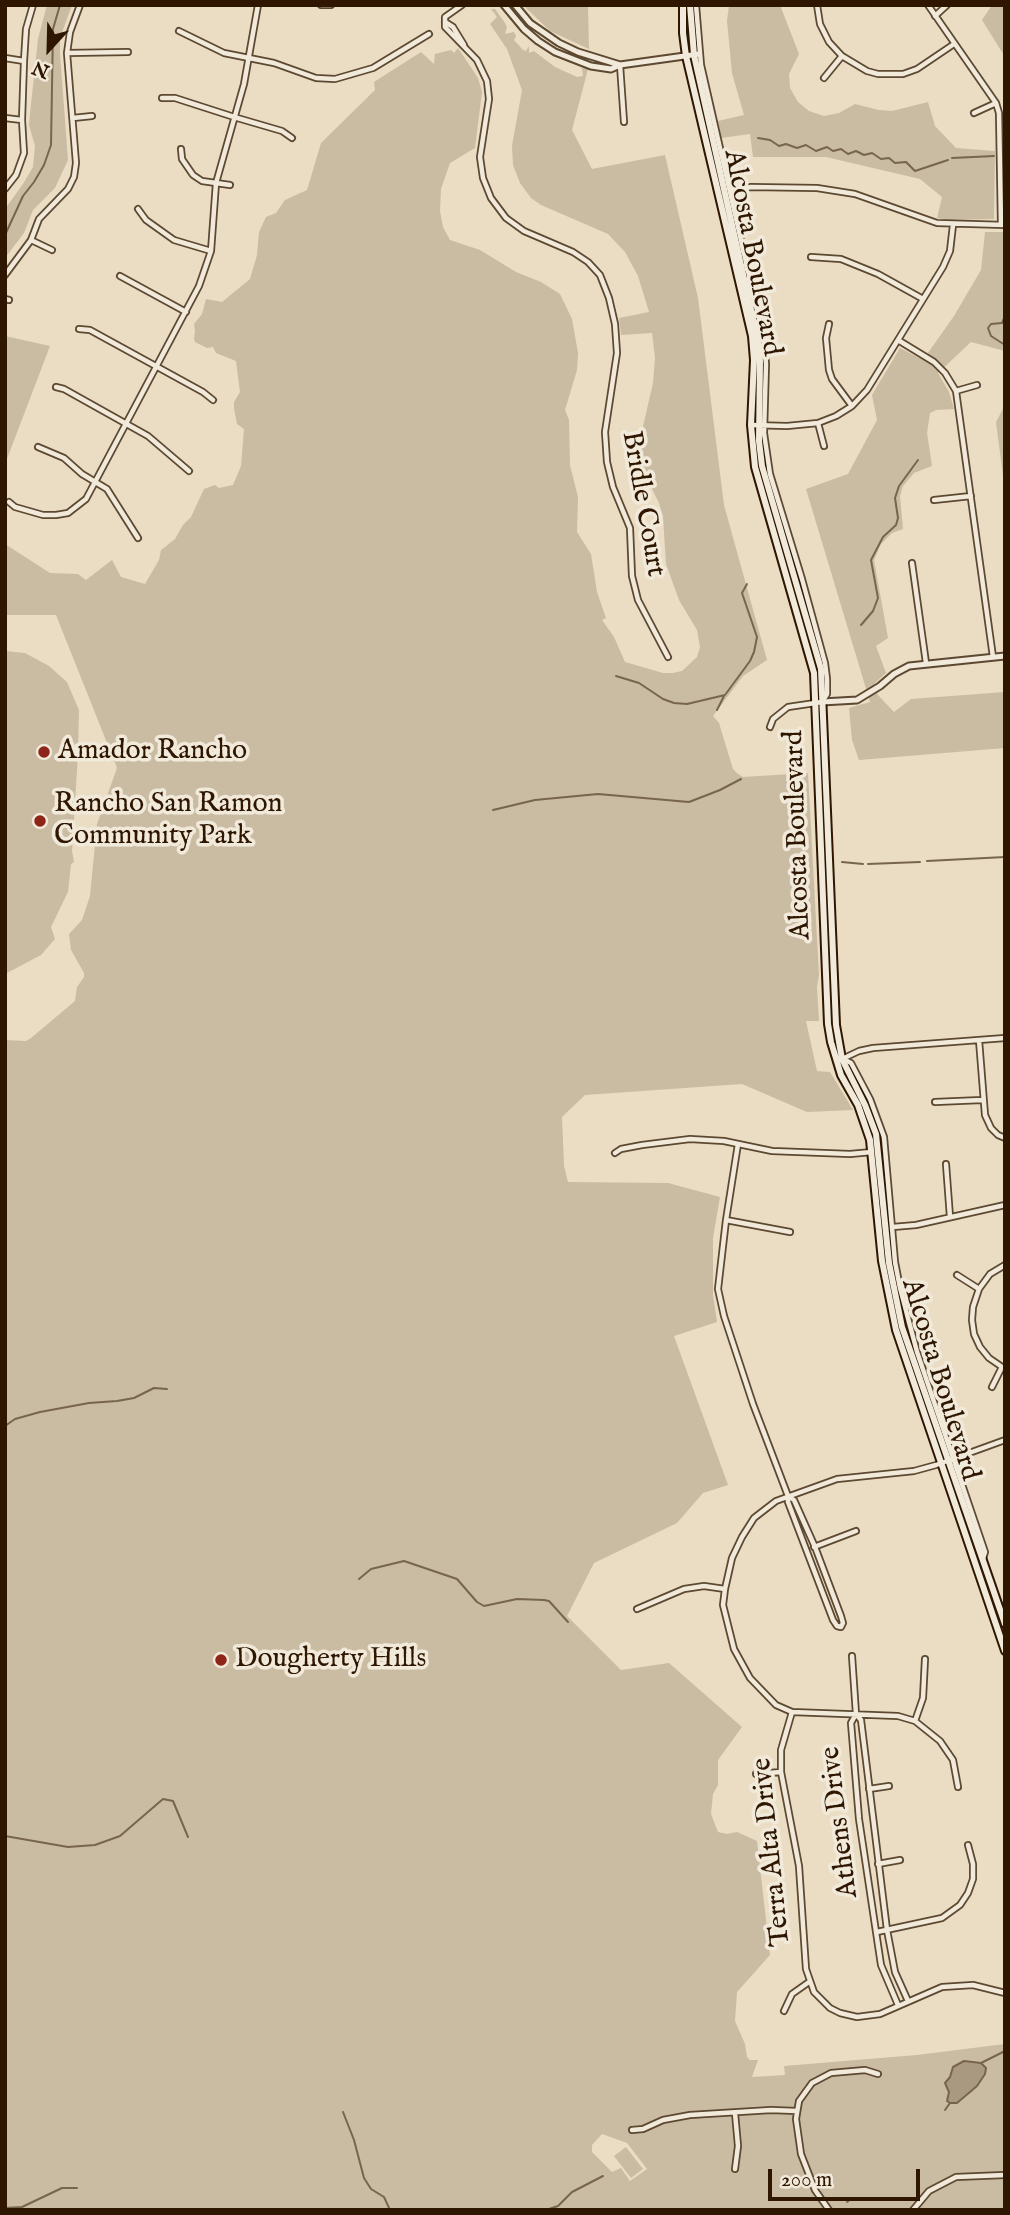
<!DOCTYPE html>
<style>
body{margin:0}
#map{position:relative;width:1010px;height:2215px;overflow:hidden;background:#eaddc4;font-family:"IM FELL English",serif}
canvas{display:block}
.frame{position:absolute;inset:0;border:7px solid #2e1600;pointer-events:none}
.north{position:absolute;left:14px;top:14px;width:70px;height:70px;-webkit-text-stroke:5px #f1e9d9;paint-order:stroke;rotate:202deg;font-size:19px;font-weight:700;line-height:28px;text-align:center;color:#2e1600}
.north::after{content:'';display:block;margin:auto;width:24px;height:32px;background:#2e1600;clip-path:polygon(50% 0,100% 100%,50% 72%,0 100%)}
.scale{position:absolute;left:768px;top:2169px;width:152px;height:32px;box-sizing:border-box;border:4px solid #2e1600;border-top:0;padding-left:9px;font-size:21px;line-height:24px;white-space:nowrap;color:#2e1600;-webkit-text-stroke:5px #f1e9d9;paint-order:stroke}
</style>
<div id="map">
<canvas width="1010" height="2215"></canvas>
<div class="frame"></div>
<div class="north">N</div>
<div class="scale">200 m</div>
</div>
<script>
const ctx = document.querySelector('canvas').getContext('2d');
ctx.lineJoin = 'round';
function paint(path, color) { ctx.fillStyle = color; ctx.fill(path, 'evenodd'); }
const poly = rows => new Path2D(rows.map(r => 'M' + r).join(''));
function stroke(path, color, width, dash) { ctx.strokeStyle = color; ctx.lineWidth = width; ctx.lineCap = dash ? 'butt' : 'round'; ctx.setLineDash(dash || []); ctx.stroke(path); }
function label(font, color, halo, rows, align = 'center') {
  ctx.font = font + ' "IM FELL English",serif'; ctx.lineWidth = 7; ctx.setLineDash([]); ctx.textBaseline = 'middle'; ctx.strokeStyle = halo; ctx.fillStyle = color; for (const [text, x, y, turn = 0] of rows) {
    ctx.save(); ctx.translate(x, y); ctx.rotate((+turn || 0) * Math.PI / 180); ctx.textAlign = isNaN(turn) ? turn : align; if (halo) ctx.strokeText(text, 0, 0); ctx.fillText(text, 0, 0); ctx.restore();
  }
}
paint(poly([
 [47,5,72,5,60,38,60,54,68,160,55,188,33,210,24,233,5,258,5,209,23,184,33,167,34,156,35,146,29,125,30,114,38,39],
 [523,5,588,5,589,49,550,31],
 [729,5,780,5,799,54,789,74,790,88,798,102,809,111,824,116,839,113,855,104,879,110,892,111,928,102,935,126,956,148,995,151,994,219,949,220,937,218,942,197,920,179,826,157,753,157,750,134,721,138,718,121,744,115,732,73,727,21],
 [992,5,1005,5,1005,57,982,20],
 [491,9,495,9,505,23,507,27,505,34,514,32,516,36,514,40,523,50,526,51,529,46,529,53,534,51,555,67,577,77,583,76,582,68,588,69,572,130,592,169,665,155,698,298,724,505,767,660,743,676,713,716,719,723,733,769,738,774,743,777,808,773,819,975,817,987,819,1021,806,1021,817,1071,830,1072,853,1110,807,1112,742,1084,585,1095,562,1117,564,1166,568,1182,668,1183,720,1197,713,1238,713,1295,717,1322,674,1336,728,1485,703,1493,677,1523,594,1563,567,1616,621,1670,669,1663,742,1727,718,1760,718,1785,713,1794,711,1814,718,1832,727,1834,737,1832,757,1841,770,1955,737,1992,735,2021,745,2044,747,2057,750,2060,758,2060,752,2077,785,2075,784,2066,917,2055,1005,2044,1005,2210,5,2210,5,1040,26,1041,31,1038,75,1001,77,987,84,977,84,973,71,950,69,934,82,920,90,896,97,824,117,768,56,615,5,615,5,544,50,573,78,574,86,580,112,560,121,577,145,584,159,560,161,550,175,539,183,525,191,517,204,489,215,485,219,488,233,485,241,466,244,429,237,424,234,408,234,402,240,392,236,361,216,353,213,347,207,348,195,342,194,339,195,331,194,324,202,314,206,299,222,302,250,279,257,255,259,232,266,217,276,213,285,200,307,190,321,143,375,90,374,82,421,52,434,64,435,54,451,50,454,53,458,48,478,78,482,92,475,148,450,163,441,189,440,211,443,227,450,240,480,250,516,272,541,282,560,294,572,319,578,353,577,370,565,410,569,420,570,465,578,497,577,532,591,554,597,592,606,618,602,620,614,637,625,662,663,673,673,673,682,671,697,657,700,647,697,630,679,600,666,564,663,516,659,503,644,473,640,453,641,435,653,383,655,358,652,333,621,335,619,318,649,312,638,276,625,252,608,234,541,205,531,198,520,183,513,165,512,146,522,90,507,49,490,24,497,17],
 [602,2134,627,2143,647,2169,630,2181,621,2168,612,2172,592,2152,592,2145],
 [985,232,1005,232,1005,351,971,342,938,373,949,392,954,409,936,410,930,413,927,433,932,466,914,473,903,486,900,496,903,529,892,533,881,544,874,560,888,638,876,646,886,673,874,684,878,695,894,712,911,699,1005,692,1005,748,859,760,852,740,849,708,870,702,806,489,848,474,877,420,872,395,900,348,923,360,954,316,981,270],
 [5,336,50,346,5,464],
 [1005,405,1005,491,996,422],
 [5,651,25,653,49,666,67,682,79,710,78,750,80,750,78,754,72,851,74,862,71,864,68,892,51,927,55,939,41,955,5,974],
 [626,2147,643,2169,631,2178,614,2156]
]), '#cabba3');
const water = poly([
 [964,2061,981,2063,986,2068,985,2074,977,2086,957,2103,950,2103,947,2101,949,2092,945,2083,950,2077,953,2067,964,2061]
]);
paint(water, '#aa9981');
stroke(water, '#78654d', 2);
stroke(poly([
 [758,138,770,140,779,146,786,144,797,148,806,145,816,151,827,147,833,151,841,149,848,154,856,151,864,155,872,153,881,159,889,158,895,163,906,162,915,171,948,160],
 [952,158,994,156],
 [5,235,23,196,34,182,44,165,51,145,53,29,60,5],
 [1005,316,1002,323,991,324,988,328,991,336,1005,345],
 [861,625,873,611,878,598,871,560,883,537,896,525,898,518,895,498,899,486,918,460],
 [616,676,639,683,663,699,674,703,687,704,725,695,750,661,754,652,757,637,742,593,747,584],
 [717,710,724,696],
 [493,810,535,800,598,794,689,802,720,790,741,779],
 [927,861,1005,857],
 [842,862,863,864],
 [868,864,920,862],
 [5,1426,15,1419,40,1412,89,1403,117,1401,134,1398,154,1388,167,1389],
 [359,1579,371,1569,404,1561,457,1579,477,1602,484,1606,517,1599,544,1600,549,1601,568,1622],
 [5,1836,68,1847,95,1845,120,1836,163,1799,173,1801,188,1837],
 [981,2063,1003,2052],
 [945,2110,950,2103],
 [343,2112,354,2140,364,2178,371,2189,384,2197,390,2210],
 [847,2202,852,2198],
 [5,2208,22,2207,62,2188,77,2188],
 [546,2210,558,2206,572,2192,603,2176]
]), '#78654d', 2);
const minor = poly([
 [321,5,331,5],
 [462,5,445,17,445,27,477,60,487,81,489,99,480,157,483,178,491,198,506,218,524,231,573,252,588,262,600,275,609,298,615,324,617,353,605,432,607,462,613,487,630,528,632,576,638,600,668,657],
 [696,5,701,65,764,341,766,364,764,433,770,474,802,579,825,663,827,679,827,694,822,702,788,707,773,719,770,727],
 [817,5,820,24,829,42,842,56,867,71,878,74,903,74,917,69,954,44],
 [928,5,996,103,999,113,1001,225],
 [935,16,947,5],
 [445,22,453,27,464,45],
 [179,31,224,53,274,63,316,78,335,79,373,68,429,34],
 [67,53,128,52],
 [5,58,24,61],
 [620,65,624,122],
 [824,78,842,56],
 [162,98,175,98,234,117,282,131,292,138],
 [974,113,996,103],
 [5,118,22,120],
 [73,118,92,116],
 [181,149,182,159,193,175,202,181,230,185],
 [5,189,16,175,24,153,22,120,24,61,26,29,33,5],
 [730,191,751,187,817,188,855,194,937,223,1005,225],
 [138,209,146,220,174,240,211,251],
 [31,240,52,250],
 [811,257,841,259,878,274,923,299],
 [5,275,31,240,39,219,68,189,74,177,76,163,67,53,70,32,80,5],
 [120,276,186,312],
 [5,299,9,300],
 [829,324,826,338,829,370,832,379,852,406],
 [79,329,90,330,203,392,213,400],
 [898,340,934,362,945,373,956,391,993,657],
 [56,387,64,389,148,436,189,471],
 [956,391,977,385],
 [818,423,824,446],
 [751,425,787,426,818,423,836,416,852,406,867,390,943,267,950,251,953,225],
 [38,447,64,458,82,474,107,489,138,538],
 [934,500,971,496],
 [9,502,15,507,43,515,56,515,68,513,86,499,199,286,211,251,216,183,244,84,258,5],
 [912,563,926,663],
 [979,1040,985,1115,991,1128,998,1135,1005,1138],
 [843,1059,851,1063,870,1099,884,1137,895,1262,900,1288,917,1352,985,1552,983,1559],
 [840,1060,859,1051,873,1048,1005,1038],
 [935,1102,982,1100],
 [738,1144,726,1220,718,1289,724,1316,753,1404,788,1496,788,1502,833,1620,837,1626,841,1627,843,1623,841,1616,815,1547,794,1500,788,1496],
 [615,1153,621,1149,642,1145,690,1139,724,1141,772,1151,850,1154,872,1152],
 [946,1164,950,1217],
 [726,1220,790,1232],
 [893,1227,916,1225,1005,1205],
 [1005,1265,990,1274,979,1289,973,1307,972,1320,974,1334,980,1347,989,1358,1005,1369],
 [957,1275,979,1289],
 [992,1387,1002,1367],
 [814,1547,856,1531],
 [637,1609,684,1589,704,1586,725,1589],
 [852,1656,856,1714,861,1720,887,1930,895,1972,908,2001],
 [792,1712,781,1750,781,1772,799,1866,806,1969,814,1992,830,2008,840,2013,857,2017,880,2014,942,1987,973,1985,1005,1993],
 [856,1714,851,1723,859,1819,881,1965,898,2005],
 [915,1721,923,1698,925,1659],
 [756,1774,781,1772],
 [958,1787,953,1760,940,1741,915,1721,898,1716,792,1712,776,1705,750,1678,734,1649,723,1605,725,1589,732,1558,742,1537,754,1518,776,1501,837,1479,914,1471,936,1465,1005,1440],
 [869,1789,889,1786],
 [878,1864,900,1860],
 [877,1932,942,1918,960,1905,968,1893,973,1879,973,1864,968,1845],
 [784,2011,792,1994,809,1982],
 [632,2130,643,2129,663,2120,690,2115,771,2110,797,2111],
 [735,2169,738,2146,735,2113],
 [829,2210,815,2190,801,2154,796,2119,799,2101,812,2083,831,2073,865,2070,878,2074],
 [913,2210,929,2191,956,2177,1005,2175]
]);
const tertiary = poly([
 [504,5,524,29,538,41,555,52,591,66,611,69,620,65,699,54],
 [515,5,530,23,559,43,578,52,620,65],
 [822,702,857,700,880,686,894,674,909,666,1005,656]
]);
const secondary = poly([
 [683,5,683,33,686,56,752,336,754,360,751,425,755,467,814,673,828,1024,831,1042,841,1075,858,1105,870,1140,882,1261,896,1330,1005,1651],
 [690,5,694,55,758,341,760,361,759,441,762,466,821,669,836,1025,842,1059,865,1105,876,1134,889,1263,902,1327,1005,1624]
]);
stroke(minor, '#5d4831', 8);
stroke(tertiary, '#5d4831', 9);
stroke(secondary, '#2e1600', 10);
stroke(minor, '#f1e9d9', 4.5);
stroke(tertiary, '#f1e9d9', 5);
stroke(secondary, '#f1e9d9', 6);
for (const [x, y, r, color] of [
 [44,752,7,"#8f2418"],
 [40,821,7,"#8f2418"],
 [221,1660,7,"#8f2418"]
]) { const dot = new Path2D(); dot.arc(x, y, r, 0, 2 * Math.PI); ctx.fillStyle = color; ctx.fill(dot); stroke(dot, '#f1e9d9', 2.5); }
label('28px', '#2e1600', '#f1e9d9', [
 ["Alcosta Boulevard",751,253,79],
 ["Bridle Court",642,504,80],
 ["Alcosta Boulevard",799,835,-92],
 ["Alcosta Boulevard",939,1380,73],
 ["Athens Drive",841,1822,-97],
 ["Terra Alta Drive",773,1852,-96]
]);
label('28px', '#2e1600', '#f1e9d9', [
 ["Amador Rancho",58,752],
 ["Rancho San Ramon",54,805],
 ["Community Park",54,837],
 ["Dougherty Hills",235,1660]
], 'left');
</script>
